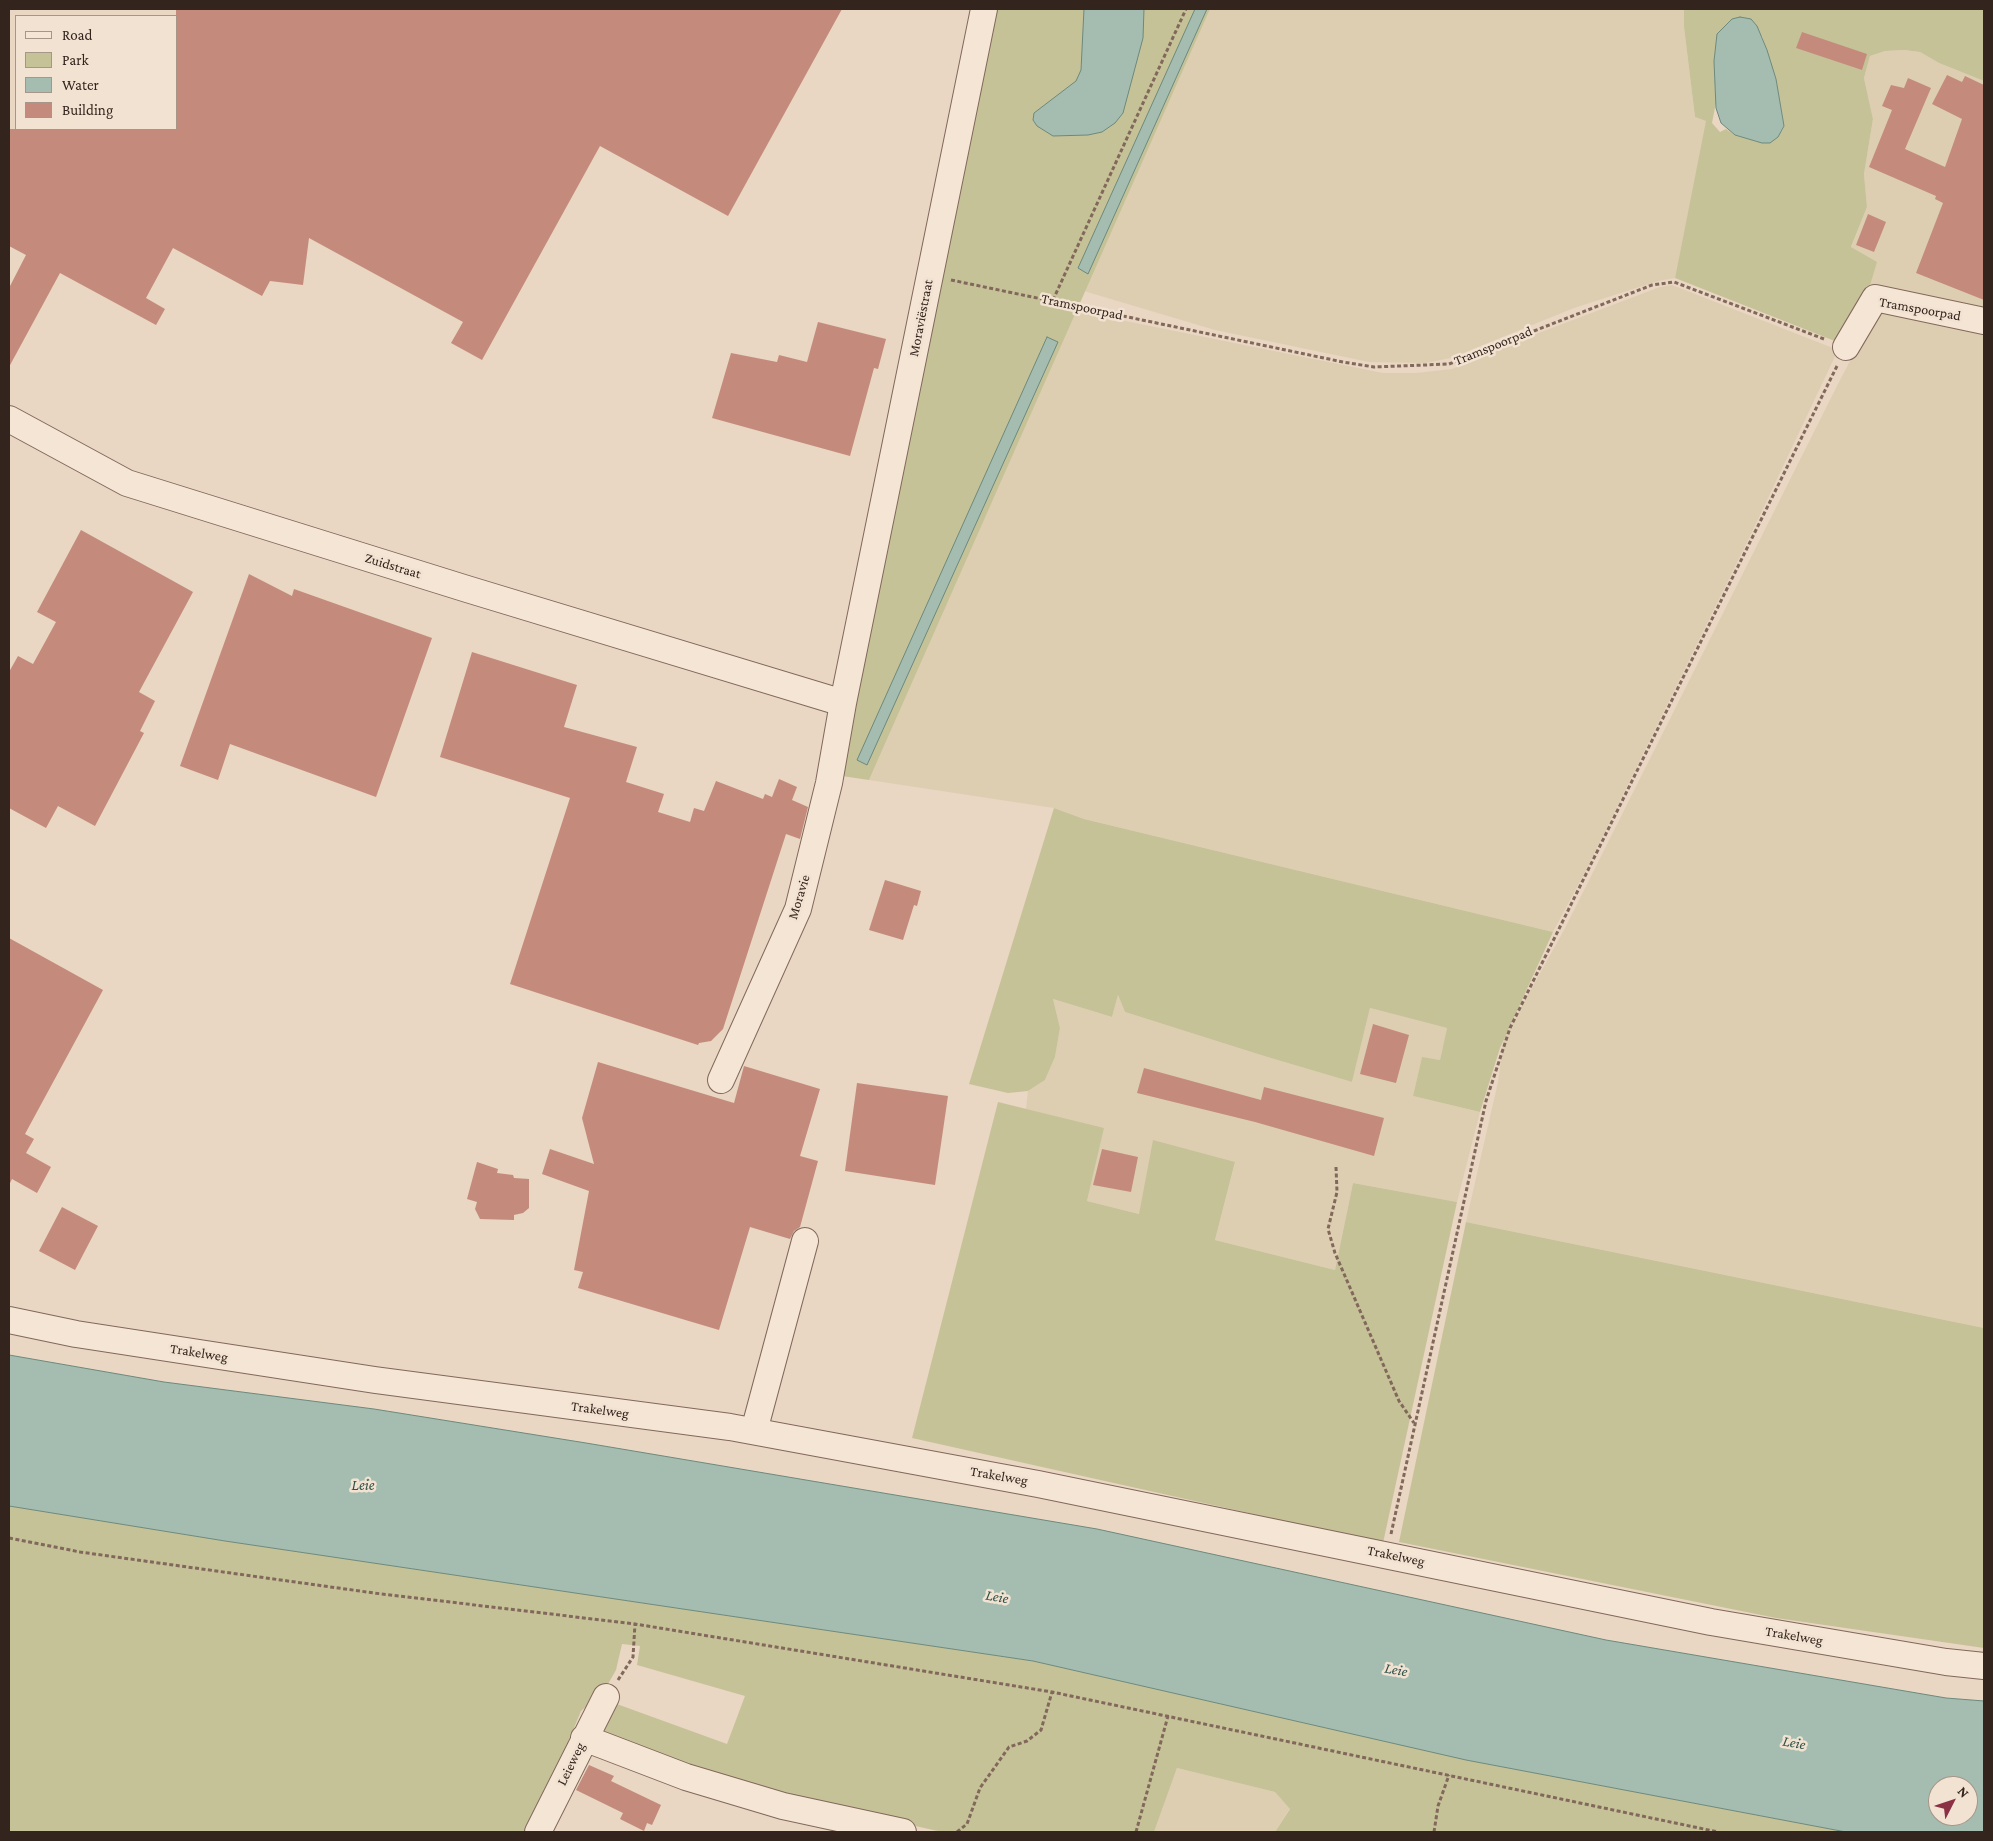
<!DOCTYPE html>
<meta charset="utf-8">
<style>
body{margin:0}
#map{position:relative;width:1993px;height:1841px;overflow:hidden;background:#e9d6c3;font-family:"Crimson Pro",serif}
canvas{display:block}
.frame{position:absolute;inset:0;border:10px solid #33241e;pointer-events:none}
.legend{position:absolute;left:15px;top:15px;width:162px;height:115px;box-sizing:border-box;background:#f2e2d1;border:1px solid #a69689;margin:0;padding:6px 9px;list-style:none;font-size:15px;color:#33241e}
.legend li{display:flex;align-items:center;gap:10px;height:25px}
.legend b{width:25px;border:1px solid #a69689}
.north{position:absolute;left:1928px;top:1776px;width:50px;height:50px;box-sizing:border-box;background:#f2e2d1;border:1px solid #a69689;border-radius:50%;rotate:49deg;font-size:14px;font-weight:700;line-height:20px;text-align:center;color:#33241e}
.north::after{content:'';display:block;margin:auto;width:18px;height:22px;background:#8b3144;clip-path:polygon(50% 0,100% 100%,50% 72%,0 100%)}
</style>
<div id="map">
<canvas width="1993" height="1841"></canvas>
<div class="frame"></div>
<ul class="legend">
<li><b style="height:6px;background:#f5e5d5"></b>Road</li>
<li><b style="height:14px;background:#c6c298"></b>Park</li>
<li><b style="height:14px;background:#a4bdb0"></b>Water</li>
<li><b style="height:14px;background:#c48b7c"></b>Building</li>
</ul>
<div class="north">N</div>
</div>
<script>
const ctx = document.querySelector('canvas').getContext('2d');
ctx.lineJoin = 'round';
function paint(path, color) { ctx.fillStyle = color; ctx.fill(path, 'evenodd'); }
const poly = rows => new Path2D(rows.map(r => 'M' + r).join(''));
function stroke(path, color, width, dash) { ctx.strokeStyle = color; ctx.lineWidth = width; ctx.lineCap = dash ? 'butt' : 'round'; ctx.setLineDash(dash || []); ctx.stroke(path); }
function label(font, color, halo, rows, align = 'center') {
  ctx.font = font + ' "Crimson Pro",serif'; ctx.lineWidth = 5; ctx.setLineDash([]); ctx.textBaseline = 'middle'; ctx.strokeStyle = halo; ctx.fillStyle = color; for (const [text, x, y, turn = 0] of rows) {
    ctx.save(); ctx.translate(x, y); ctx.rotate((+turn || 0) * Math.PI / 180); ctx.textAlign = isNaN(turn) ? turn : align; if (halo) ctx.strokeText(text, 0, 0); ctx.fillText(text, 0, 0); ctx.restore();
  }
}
paint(poly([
 [1210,9,1684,9,1684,27,1695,117,1707,121,1675,278,1658,281,1574,308,1451,358,1425,363,1369,362,1215,330,1084,291],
 [1904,50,1920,52,1939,63,1984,81,1984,316,1868,292,1851,248,1867,207,1864,174,1873,119,1864,78,1870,56,1885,51],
 [1672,285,1838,350,1752,532,1585,872,1553,932,1084,819,1054,808,869,780,1076,311,1383,373,1416,373,1452,369,1536,334,1660,287],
 [1884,310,1984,327,1984,1328,1466,1222,1498,1082,1504,1038,1564,930,1840,380,1869,325],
 [1118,995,1125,1012,1264,1056,1352,1082,1370,1008,1447,1028,1440,1060,1422,1058,1413,1096,1480,1112,1457,1202,1353,1183,1335,1270,1215,1240,1235,1163,1139,1214,1087,1201,1103,1129,1026,1109,1028,1091,1045,1080,1055,1057,1060,1028,1053,999,1112,1017],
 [1177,1768,1275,1792,1290,1808,1275,1832,1154,1832]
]), '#deceb1');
paint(poly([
 [989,9,1210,9,869,780,842,776],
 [1684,9,1984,9,1984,81,1939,63,1920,52,1904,50,1885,51,1870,56,1864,78,1873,119,1864,174,1867,207,1851,247,1877,262,1868,292,1840,343,1675,278,1706,121,1695,117,1684,27],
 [1717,34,1762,36,1776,79,1784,126,1782,131,1762,143,1735,135,1726,129,1720,132,1712,123,1716,102,1714,60],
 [1054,808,1084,819,1553,932,1500,1048,1480,1112,1413,1096,1422,1057,1440,1060,1447,1028,1370,1008,1352,1082,1264,1056,1125,1012,1118,995,1112,1017,1053,999,1060,1028,1055,1057,1045,1080,1028,1091,1008,1093,969,1084],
 [998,1102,1104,1128,1087,1201,1139,1214,1153,1140,1235,1162,1215,1240,1335,1270,1353,1183,1457,1202,1383,1543,912,1438],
 [1466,1222,1984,1328,1984,1648,1776,1618,1399,1542],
 [9,1506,225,1541,1033,1661,1466,1760,1846,1832,1275,1832,1290,1809,1275,1792,1177,1768,1154,1832,942,1832,761,1791,599,1733,614,1703,727,1744,745,1696,637,1665,640,1646,622,1644,616,1670,604,1691,581,1711,555,1773,526,1832,9,1832]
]), '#c6c298');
const water = poly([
 [1084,9,1144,9,1143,38,1123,113,1115,123,1102,132,1088,135,1053,136,1037,126,1033,120,1034,113,1076,81,1081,70,1084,9],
 [1195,9,1207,9,1088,274,1078,268,1195,9],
 [1740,17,1751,19,1757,26,1767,50,1776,79,1784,126,1778,137,1770,143,1762,143,1735,135,1721,123,1716,108,1714,61,1717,34,1732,19,1740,17],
 [1047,337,1058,342,867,765,857,760,1047,337],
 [9,1355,164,1382,374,1409,586,1443,1097,1529,1606,1640,1946,1698,1984,1701,1984,1832,1846,1832,1466,1760,1033,1661,225,1541,9,1506,9,1355],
 [1938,1786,1968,1786,1968,1816,1938,1816,1938,1786]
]);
paint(water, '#a4bdb0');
stroke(water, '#6c897c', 1);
paint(poly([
 [176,9,842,9,728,216,600,146,482,360,451,343,463,322,309,238,303,285,270,281,262,296,173,248,146,298,165,309,156,325,60,273,9,367,9,288,26,255,9,246,9,129,176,129],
 [1802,32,1867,54,1862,70,1796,48],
 [1947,75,1962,82,1965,76,1984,85,1984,300,1916,273,1943,203,1935,199,1936,196,1869,167,1892,110,1882,106,1891,85,1904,88,1908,78,1931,88,1905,149,1945,167,1962,119,1932,104],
 [1868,214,1886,222,1874,252,1856,245],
 [818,322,886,339,878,369,874,368,850,456,712,418,731,353,777,362,779,355,807,362],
 [81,530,193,592,139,692,155,701,140,731,144,733,95,826,58,806,46,828,9,808,9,672,18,656,33,664,56,622,37,612],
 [249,574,292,596,294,589,432,638,376,797,230,744,218,780,180,766],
 [472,652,577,685,564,727,637,747,626,782,664,794,658,812,690,822,694,808,704,811,716,781,763,799,765,794,772,797,779,779,797,787,792,800,808,807,800,839,786,834,723,1029,711,1041,699,1043,698,1045,510,984,570,798,440,757],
 [885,880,921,891,917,906,914,905,903,940,869,930],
 [9,938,103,990,25,1134,34,1139,26,1153,51,1167,37,1193,12,1179,9,1185],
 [1373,1024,1409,1035,1396,1083,1360,1074],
 [598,1062,734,1103,744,1066,820,1089,800,1156,818,1161,800,1227,794,1231,790,1239,750,1227,719,1330,578,1288,583,1272,574,1270,589,1191,542,1174,550,1149,594,1164,582,1118],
 [1144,1068,1261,1100,1264,1087,1384,1118,1374,1156,1255,1122,1137,1093],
 [857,1083,948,1096,935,1185,845,1171],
 [1102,1149,1138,1157,1131,1192,1093,1185],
 [477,1162,498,1169,497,1173,513,1175,514,1178,529,1179,529,1208,523,1213,514,1215,514,1220,480,1219,475,1209,477,1202,467,1199],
 [62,1207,98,1226,75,1270,39,1251],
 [589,1765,614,1776,611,1781,661,1805,652,1825,647,1823,644,1831,620,1819,623,1813,576,1790]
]), '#c48b7c');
const minor = poly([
 [1846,347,1875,298,1984,321],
 [9,419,127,483,467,589,843,703],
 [721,1080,798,909,829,783,843,703,984,9],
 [9,1320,76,1334,375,1380,730,1427,1038,1484,1711,1622,1946,1662,1984,1666],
 [754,1431,805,1241],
 [584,1738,686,1777,783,1806,903,1832],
 [538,1832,606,1697]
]);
stroke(minor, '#82685b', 28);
stroke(poly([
 [951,280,1343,362,1374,367,1449,364,1652,285,1674,282,1824,339],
 [1053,300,1186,9],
 [1336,1167,1337,1192,1328,1229,1335,1253,1399,1401,1414,1423],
 [1391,1534,1486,1101,1510,1028,1837,366],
 [9,1538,80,1552,374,1593,635,1624,1052,1692,1718,1832],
 [618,1680,633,1657,635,1624],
 [957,1832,967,1824,980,1788,1009,1747,1027,1741,1041,1730,1052,1692],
 [1136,1832,1168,1716],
 [1434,1832,1438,1806,1449,1775]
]), '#82685b', 3, [4, 2.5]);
stroke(minor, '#f5e5d5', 26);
label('14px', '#33241e', '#f2e2d1', [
 ["Tramspoorpad",1082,307,12],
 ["Tramspoorpad",1920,309,10],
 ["Moraviëstraat",921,318,-79],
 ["Tramspoorpad",1493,346,-22],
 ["Zuidstraat",393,566,17],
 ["Moravie",799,897,-73],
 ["Trakelweg",199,1353,9],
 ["Trakelweg",600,1410,8],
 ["Trakelweg",999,1476,10],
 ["Trakelweg",1396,1556,12],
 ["Trakelweg",1794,1636,10],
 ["Leieweg",571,1764,-64]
]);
label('italic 15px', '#2f5148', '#f2e2d1', [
 ["Leie",363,1485],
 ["Leie",997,1597,10],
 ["Leie",1396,1670,10],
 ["Leie",1794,1743,10]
]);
</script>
